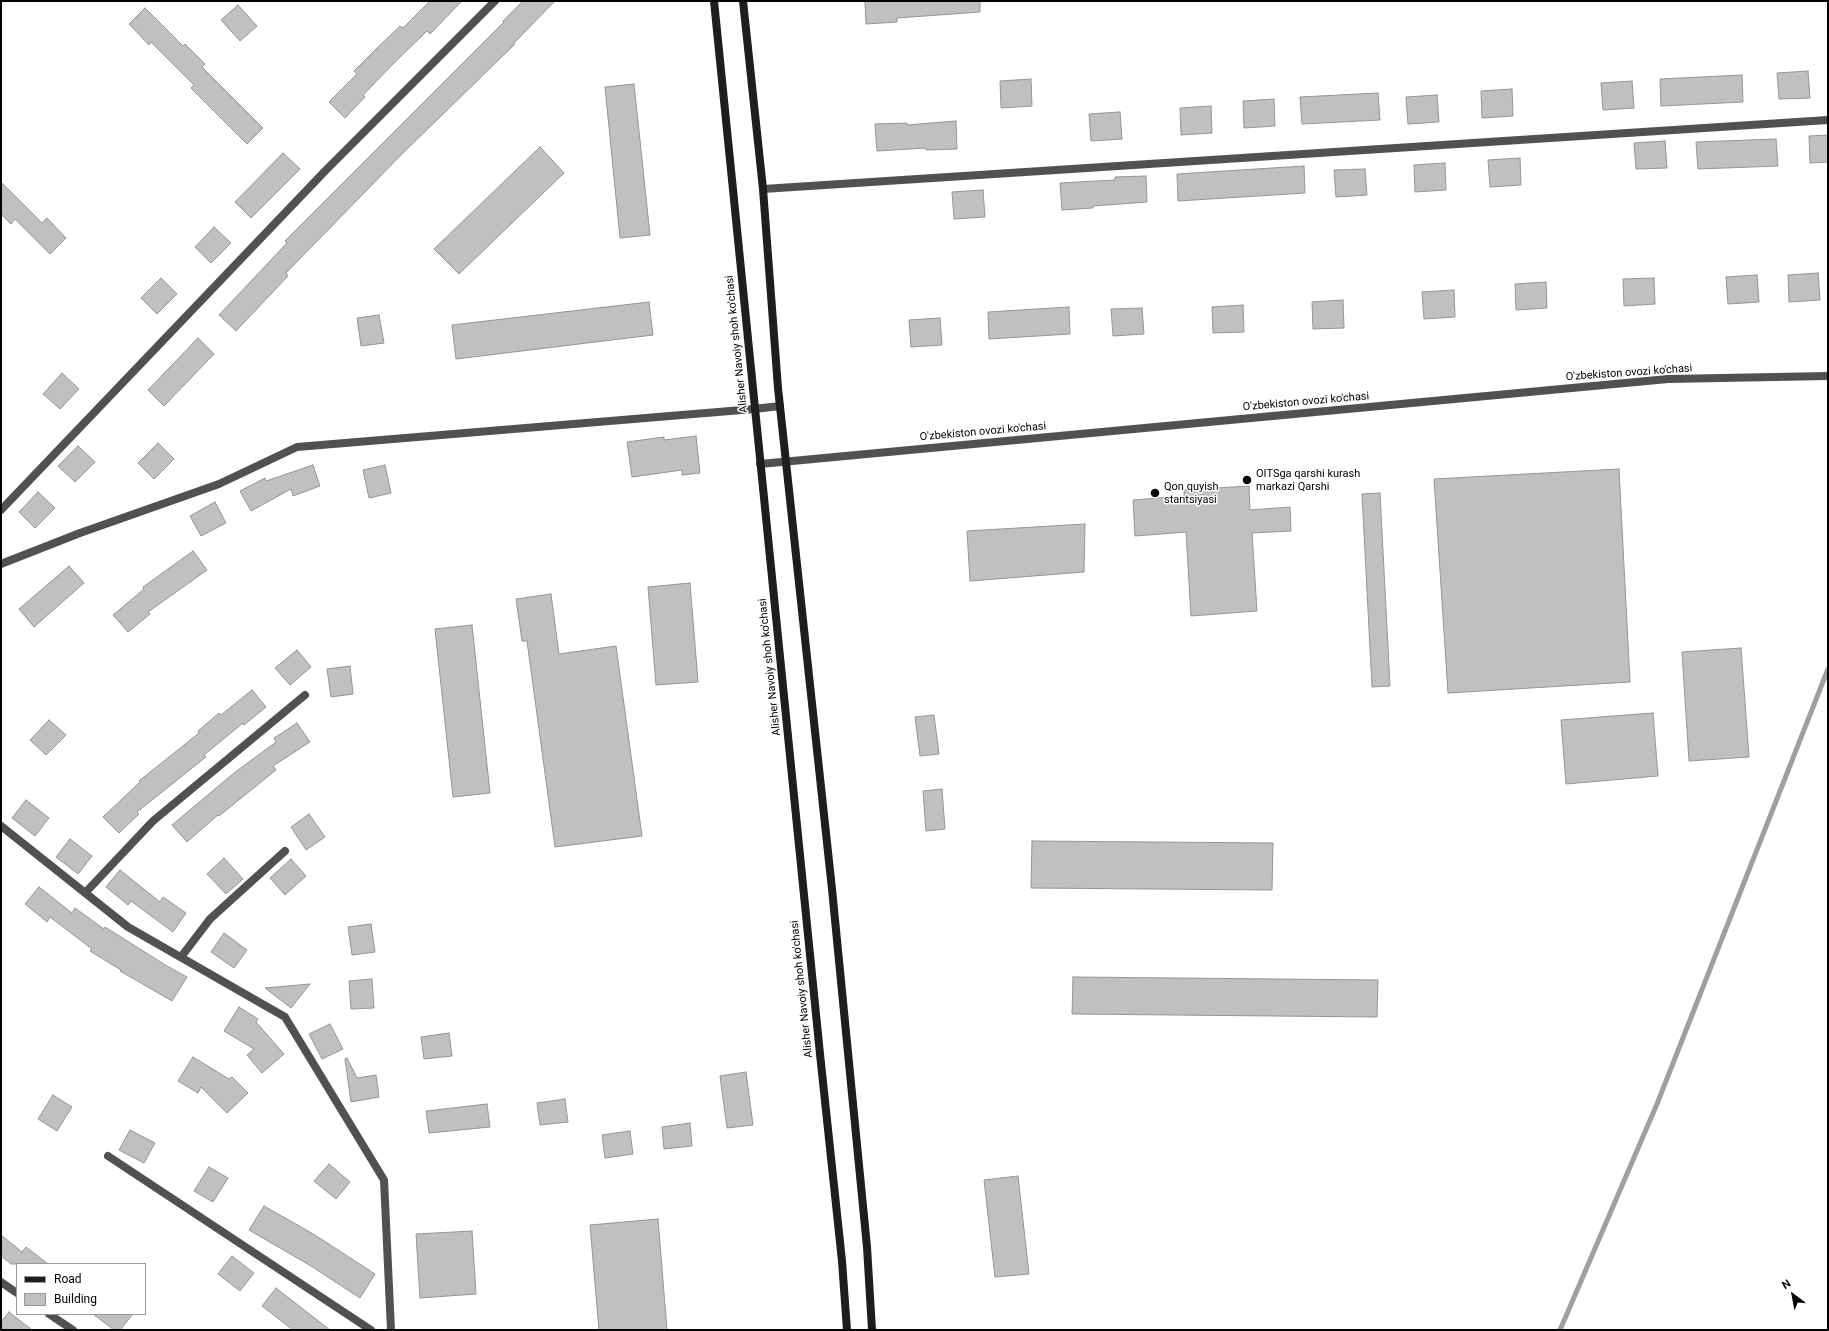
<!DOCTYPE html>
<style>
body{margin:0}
#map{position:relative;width:1829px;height:1331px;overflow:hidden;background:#fff;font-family:Roboto,sans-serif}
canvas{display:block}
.frame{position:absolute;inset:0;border:2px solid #000;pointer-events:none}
.legend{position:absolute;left:16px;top:1263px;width:130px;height:52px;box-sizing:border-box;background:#fff;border:1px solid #999;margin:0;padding:5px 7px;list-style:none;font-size:12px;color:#000}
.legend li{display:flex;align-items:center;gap:8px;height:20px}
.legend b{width:20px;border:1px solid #999}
.north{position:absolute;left:1773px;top:1275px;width:40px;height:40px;-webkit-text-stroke:3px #fff;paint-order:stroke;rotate:328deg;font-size:11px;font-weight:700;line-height:16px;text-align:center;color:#000}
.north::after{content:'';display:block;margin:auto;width:14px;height:18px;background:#000;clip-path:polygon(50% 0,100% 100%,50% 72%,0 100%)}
</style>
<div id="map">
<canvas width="1829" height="1331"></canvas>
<div class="frame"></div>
<ul class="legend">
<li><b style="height:5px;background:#1e1e1e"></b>Road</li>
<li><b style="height:11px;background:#c0c0c0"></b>Building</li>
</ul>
<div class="north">N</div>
</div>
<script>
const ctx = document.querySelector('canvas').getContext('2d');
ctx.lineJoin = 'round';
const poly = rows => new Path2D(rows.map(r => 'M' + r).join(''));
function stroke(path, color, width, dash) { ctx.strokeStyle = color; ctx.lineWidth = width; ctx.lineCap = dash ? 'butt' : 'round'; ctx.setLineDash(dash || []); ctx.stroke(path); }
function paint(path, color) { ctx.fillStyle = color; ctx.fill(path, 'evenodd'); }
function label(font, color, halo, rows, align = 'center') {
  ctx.font = font + ' Roboto,sans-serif'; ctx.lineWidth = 3; ctx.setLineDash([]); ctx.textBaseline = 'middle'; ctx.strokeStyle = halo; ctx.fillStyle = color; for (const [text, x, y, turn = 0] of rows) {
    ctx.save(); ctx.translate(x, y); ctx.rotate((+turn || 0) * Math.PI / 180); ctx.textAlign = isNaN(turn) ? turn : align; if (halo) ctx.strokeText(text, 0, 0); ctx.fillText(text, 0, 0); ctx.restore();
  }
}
stroke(poly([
 [1560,1330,1657,1104,1828,669]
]), '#9f9f9f', 5);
const building = poly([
 [430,1,462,1,430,34,427,31,396,61,363,95,365,97,345,118,329,102,357,74,354,71,374,51,400,26,403,28,430,1],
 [523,1,555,1,514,43,515,44,402,154,286,273,288,276,236,331,219,315,287,243,285,241,504,22,503,21,523,1],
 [865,1,980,1,980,12,897,18,897,22,866,24,865,1],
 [238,5,257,26,240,41,221,20,238,5],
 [145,8,183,46,185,44,205,64,202,67,263,128,247,144,191,88,194,85,151,42,149,45,129,24,145,8],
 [1808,71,1810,98,1779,99,1777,73,1808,71],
 [1742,75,1743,102,1661,106,1660,79,1742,75],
 [1031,79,1032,106,1001,108,1000,81,1031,79],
 [1632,81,1634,108,1603,110,1601,83,1632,81],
 [634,84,650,235,620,238,605,87,634,84],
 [1512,89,1513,116,1482,118,1481,91,1512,89],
 [1378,93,1380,120,1302,124,1300,97,1378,93],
 [1437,95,1439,122,1408,124,1406,97,1437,95],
 [1274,99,1275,126,1244,128,1243,101,1274,99],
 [1211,106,1212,133,1181,135,1180,108,1211,106],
 [1120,112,1122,139,1091,141,1089,114,1120,112],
 [956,121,957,149,926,150,926,148,877,151,875,124,907,123,907,125,956,121],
 [1828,135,1828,162,1810,163,1809,136,1828,135],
 [1776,139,1778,166,1698,169,1696,142,1776,139],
 [1665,141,1667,168,1636,169,1634,143,1665,141],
 [540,147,564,173,459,274,434,249,540,147],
 [283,153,300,169,251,218,235,202,283,153],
 [1520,158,1521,185,1490,187,1488,160,1520,158],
 [1445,163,1446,190,1415,192,1414,165,1445,163],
 [1304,166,1305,193,1178,201,1177,174,1304,166],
 [1365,169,1367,195,1336,197,1334,170,1365,169],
 [1146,176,1147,202,1093,206,1093,208,1062,210,1060,183,1115,180,1115,177,1146,176],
 [1,182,42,223,47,218,66,238,50,254,15,219,11,224,1,214,1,182],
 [983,190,985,217,954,219,952,192,983,190],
 [214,227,231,243,211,263,195,247,214,227],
 [1818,273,1820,300,1789,302,1788,275,1818,273],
 [1757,275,1759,302,1728,304,1726,277,1757,275],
 [161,278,177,294,157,314,141,298,161,278],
 [1654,278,1655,304,1624,306,1623,279,1654,278],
 [1546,282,1547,308,1516,310,1515,284,1546,282],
 [1454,290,1455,317,1424,319,1422,292,1454,290],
 [1343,300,1344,328,1313,329,1312,302,1343,300],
 [649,302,653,335,456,359,452,325,649,302],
 [1243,305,1244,332,1213,333,1212,307,1243,305],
 [1069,307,1070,334,989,339,988,312,1069,307],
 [1142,308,1144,334,1113,336,1111,309,1142,308],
 [379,315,384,343,361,346,357,318,379,315],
 [940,318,942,345,911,347,909,320,940,318],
 [198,338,214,354,164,406,148,390,198,338],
 [62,373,79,389,60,409,43,394,62,373],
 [696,436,700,473,682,475,682,470,632,477,627,442,664,437,664,440,696,436],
 [158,443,174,459,154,479,138,463,158,443],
 [78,446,95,462,75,482,58,466,78,446],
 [313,465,320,486,293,496,291,489,251,511,240,491,265,478,266,481,313,465],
 [385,465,391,493,369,498,363,470,385,465],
 [1619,469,1630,682,1448,693,1434,479,1619,469],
 [1249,486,1250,510,1290,507,1291,531,1252,533,1257,611,1191,616,1186,532,1135,536,1133,500,1184,496,1184,490,1249,486],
 [38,492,55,508,35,528,19,512,38,492],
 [1380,493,1390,686,1372,687,1362,494,1380,493],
 [215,502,226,523,201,536,190,516,215,502],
 [1085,524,1084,572,970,581,967,531,1085,524],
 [193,551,207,570,148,612,150,614,128,632,113,615,144,589,143,587,193,551],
 [69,566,84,583,34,627,19,609,69,566],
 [690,583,698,682,656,685,648,587,690,583],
 [551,594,559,654,616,646,642,836,555,847,527,641,522,641,516,599,551,594],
 [472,625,490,793,453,797,435,629,472,625],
 [1741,648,1749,757,1689,761,1682,652,1741,648],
 [297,650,311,667,290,685,275,668,297,650],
 [350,666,353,694,331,697,327,669,350,666],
 [252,690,266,707,244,725,243,723,204,755,206,757,137,812,139,814,119,833,103,817,140,782,139,781,199,733,198,731,219,713,221,715,252,690],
 [1653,713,1658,776,1566,784,1561,720,1653,713],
 [934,715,939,754,920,756,915,717,934,715],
 [49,720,66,735,46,755,30,740,49,720],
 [297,723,310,742,273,766,276,770,219,816,218,815,187,842,172,825,234,773,276,742,274,738,297,723],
 [942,789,945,829,926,831,923,791,942,789],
 [26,800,49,818,35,836,12,818,26,800],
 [309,814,325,837,306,850,291,827,309,814],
 [70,839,92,856,78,874,56,857,70,839],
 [1032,841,1273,843,1272,890,1031,888,1032,841],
 [224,858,243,879,226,894,207,874,224,858],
 [291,859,306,876,285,895,270,878,291,859],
 [120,870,160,902,163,897,186,913,173,932,131,901,128,905,106,887,120,870],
 [39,887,72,913,75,908,104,929,105,927,167,966,187,977,172,1001,120,971,121,970,90,951,92,949,50,917,47,922,25,904,39,887],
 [371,924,375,952,352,955,348,927,371,924],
 [224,933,247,950,234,968,211,952,224,933],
 [1073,977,1378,980,1377,1017,1072,1014,1073,977],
 [372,979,374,1008,351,1009,349,981,372,979],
 [310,984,291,1008,265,988,310,984],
 [239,1007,258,1019,256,1022,284,1054,262,1073,247,1055,254,1049,224,1031,239,1007],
 [330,1024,343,1049,322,1059,309,1034,330,1024],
 [449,1033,452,1056,424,1059,421,1037,449,1033],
 [193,1057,229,1079,232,1077,248,1093,227,1113,201,1087,198,1093,178,1081,193,1057],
 [347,1058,357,1078,376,1075,379,1097,351,1102,345,1059,347,1058],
 [746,1072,753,1125,727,1128,720,1076,746,1072],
 [53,1095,72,1107,57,1131,38,1119,53,1095],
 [565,1099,568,1122,540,1125,537,1103,565,1099],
 [487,1104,490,1127,429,1133,426,1111,487,1104],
 [690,1123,692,1146,664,1149,662,1127,690,1123],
 [130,1130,155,1143,144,1163,119,1150,130,1130],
 [630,1131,633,1154,605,1158,602,1135,630,1131],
 [329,1164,350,1182,336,1199,314,1181,329,1164],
 [209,1167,228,1178,213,1202,194,1191,209,1167],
 [1018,1176,1029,1274,995,1277,984,1180,1018,1176],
 [264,1206,315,1235,375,1274,360,1298,311,1266,249,1230,264,1206],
 [658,1219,667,1330,599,1330,590,1225,658,1219],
 [472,1231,476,1294,420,1298,416,1234,472,1231],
 [1,1235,22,1252,26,1247,48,1264,11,1264,1,1256,1,1235],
 [232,1256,254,1273,240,1291,218,1274,232,1256],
 [276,1288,330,1330,293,1330,262,1306,276,1288],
 [9,1312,32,1330,1,1330,1,1322,9,1312],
 [93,1314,133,1314,120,1330,114,1330,93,1314]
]);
paint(building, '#c0c0c0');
stroke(building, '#959595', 1);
stroke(poly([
 [763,189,1828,120],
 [760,464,1668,379,1828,376],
 [1,510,326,170,495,1],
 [1,564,80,533,219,484,297,447,754,409],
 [1,826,128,927,285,1017,384,1180,391,1330],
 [85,893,153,821,305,695],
 [181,957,210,919,285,851],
 [108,1156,371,1330],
 [1,1282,17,1293],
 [49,1314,73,1330]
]), '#515151', 8);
stroke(poly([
 [754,409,780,406]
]), '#515151', 8);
stroke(poly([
 [714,1,820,1054,842,1261,847,1330],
 [743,1,763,189,778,388,832,889,867,1247,872,1330]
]), '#1e1e1e', 8);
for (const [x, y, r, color] of [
 [1247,480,5,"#000"],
 [1155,493,5,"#000"]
]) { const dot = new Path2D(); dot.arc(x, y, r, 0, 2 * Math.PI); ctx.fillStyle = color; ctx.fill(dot); stroke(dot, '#fff', 1.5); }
label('11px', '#000', '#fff', [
 ["Alisher Navoiy shoh ko'chasi",737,344,-96],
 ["O'zbekiston ovozi ko'chasi",1629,373,-4],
 ["O'zbekiston ovozi ko'chasi",1306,402,-5],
 ["O'zbekiston ovozi ko'chasi",983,432,-5],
 ["Alisher Navoiy shoh ko'chasi",770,667,-96],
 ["Alisher Navoiy shoh ko'chasi",802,989,-96]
]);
label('11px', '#000', '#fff', [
 ["OITSga qarshi kurash",1256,474],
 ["markazi Qarshi",1256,487],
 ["Qon quyish",1164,487],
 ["stantsiyasi",1164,500]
], 'left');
</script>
